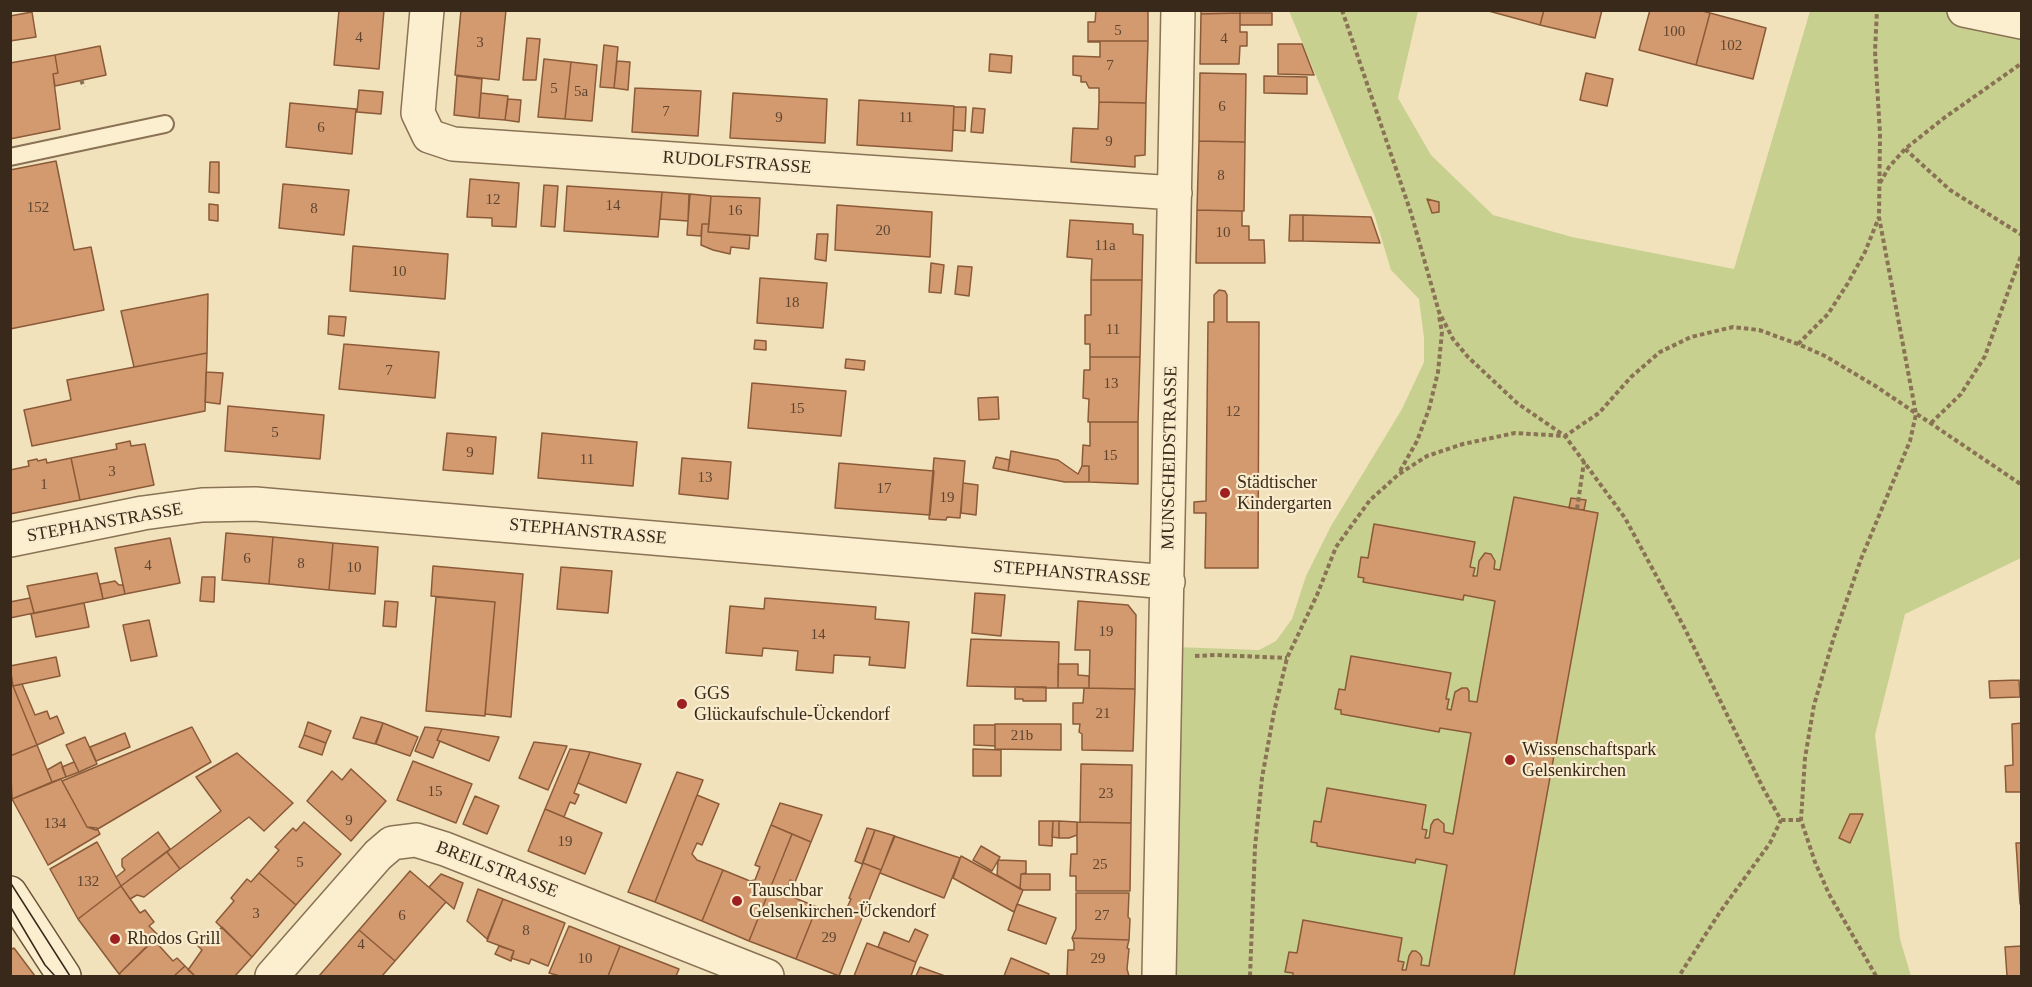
<!DOCTYPE html>
<meta charset="utf-8">
<style>
body{margin:0}
#map{position:relative;width:2032px;height:987px;overflow:hidden;background:#f1e2bc;font-family:"Times New Roman",serif}
canvas{display:block}
.frame{position:absolute;inset:0;border:12px solid #38291b;pointer-events:none}
</style>
<div id="map">
<canvas width="2032" height="987"></canvas>
<div class="frame"></div>
</div>
<script>
const ctx = document.querySelector('canvas').getContext('2d');
ctx.lineJoin = 'round';
function paint(path, color) { ctx.fillStyle = color; ctx.fill(path, 'evenodd'); }
const poly = rows => new Path2D(rows.map(r => 'M' + r).join(''));
function stroke(path, color, width, dash) { ctx.strokeStyle = color; ctx.lineWidth = width; ctx.lineCap = dash ? 'butt' : 'round'; ctx.setLineDash(dash || []); ctx.stroke(path); }
function label(font, color, halo, rows, align = 'center') {
  ctx.font = font + ' "Times New Roman",serif'; ctx.lineWidth = 4.5; ctx.setLineDash([]); ctx.textBaseline = 'middle'; ctx.strokeStyle = halo; ctx.fillStyle = color; for (const [text, x, y, turn = 0] of rows) {
    ctx.save(); ctx.translate(x, y); ctx.rotate((+turn || 0) * Math.PI / 180); ctx.textAlign = isNaN(turn) ? turn : align; if (halo) ctx.strokeText(text, 0, 0); ctx.fillText(text, 0, 0); ctx.restore();
  }
}
paint(poly([
 [1289,11,1418,11,1398,98,1431,155,1493,215,1572,237,1734,269,1810,11,1945,11,2021,24,2021,558,1905,614,1875,735,1900,939,1911,976,1170,976,1175,647,1259,650,1276,641,1292,619,1306,576,1331,526,1402,409,1424,362,1424,338,1419,299,1391,270,1375,217]
]), '#c8d090');
const building = poly([
 [339,10,384,10,379,69,334,65,339,10],
 [461,10,506,10,499,80,455,75,461,10],
 [1096,10,1148,10,1148,41,1088,41,1088,22,1095,22,1096,10],
 [1201,10,1240,10,1240,13,1201,14,1201,10],
 [1485,10,1544,10,1540,25,1485,10],
 [1544,10,1602,10,1595,38,1540,25,1544,10],
 [1650,10,1699,10,1710,13,1696,65,1639,50,1650,10],
 [32,12,36,37,10,41,10,16,32,12],
 [1240,13,1272,13,1272,25,1240,25,1240,13],
 [1240,13,1240,32,1247,32,1247,46,1240,46,1239,64,1200,64,1201,14,1240,13],
 [1710,13,1766,28,1753,79,1696,65,1710,13],
 [527,38,540,39,536,80,523,80,527,38],
 [1088,41,1148,41,1146,103,1099,102,1099,88,1089,88,1086,82,1081,82,1081,76,1073,75,1073,56,1100,57,1100,42,1088,42,1088,41],
 [1278,44,1302,44,1314,75,1278,74,1278,44],
 [604,45,618,47,614,88,600,87,604,45],
 [100,46,106,75,55,86,53,74,58,73,55,55,100,46],
 [990,54,1012,56,1011,73,989,71,990,54],
 [55,55,58,73,53,74,60,129,10,139,10,63,55,55],
 [544,59,571,62,565,119,538,117,544,59],
 [617,61,630,62,628,90,614,88,617,61],
 [571,62,597,65,592,121,565,119,571,62],
 [1200,73,1246,74,1245,142,1199,141,1200,73],
 [1586,73,1613,79,1607,106,1580,100,1586,73],
 [457,76,482,79,479,118,454,115,457,76],
 [1264,76,1307,77,1307,94,1264,93,1264,76],
 [635,88,701,91,698,136,632,132,635,88],
 [359,90,383,92,381,114,357,112,359,90],
 [481,93,508,96,505,120,479,118,481,93],
 [733,93,827,99,825,143,730,138,733,93],
 [508,99,521,100,519,122,505,120,508,99],
 [859,100,954,106,952,151,857,145,859,100],
 [1099,102,1146,103,1145,155,1135,156,1135,167,1071,162,1073,128,1098,129,1099,102],
 [290,103,356,109,352,154,286,147,290,103],
 [954,107,966,107,965,131,953,130,954,107],
 [973,108,985,109,983,133,971,132,973,108],
 [1199,141,1245,142,1244,211,1197,210,1199,141],
 [56,161,74,250,91,247,104,310,10,329,10,170,56,161],
 [210,162,219,162,219,193,209,192,210,162],
 [470,179,519,183,516,227,492,226,492,218,467,217,470,179],
 [283,184,349,190,344,235,279,228,283,184],
 [544,185,558,186,555,227,541,226,544,185],
 [567,186,662,192,658,237,564,231,567,186],
 [662,192,689,194,688,221,660,219,662,192],
 [690,194,711,196,709,224,702,224,701,236,687,235,690,194],
 [711,196,760,198,758,236,708,232,711,196],
 [1427,199,1439,202,1439,212,1432,213,1427,199],
 [209,204,218,205,218,221,209,220,209,204],
 [837,205,932,212,930,257,835,250,837,205],
 [1197,210,1242,211,1242,226,1249,226,1249,240,1264,240,1265,263,1196,263,1197,210],
 [1290,215,1303,215,1303,241,1289,241,1290,215],
 [1303,215,1371,217,1380,243,1303,241,1303,215],
 [1070,220,1133,224,1133,234,1143,235,1142,280,1091,280,1092,259,1067,257,1070,220],
 [702,224,709,224,708,232,750,235,749,249,731,247,730,254,713,250,701,245,702,224],
 [817,234,828,234,826,261,815,259,817,234],
 [353,246,448,254,445,299,350,291,353,246],
 [931,263,944,265,941,293,929,292,931,263],
 [958,266,972,267,969,296,955,294,958,266],
 [760,278,827,283,823,328,757,323,760,278],
 [1091,280,1142,280,1140,357,1090,357,1090,344,1085,344,1085,315,1091,315,1091,280],
 [1219,290,1225,291,1227,295,1227,322,1259,322,1258,568,1205,568,1206,513,1194,513,1194,502,1206,501,1208,322,1214,322,1214,295,1219,290],
 [208,294,207,353,134,367,121,311,208,294],
 [329,316,346,317,344,336,328,334,329,316],
 [755,340,766,341,766,350,754,349,755,340],
 [344,344,439,352,435,398,339,389,344,344],
 [207,353,205,411,32,446,24,410,71,400,67,380,207,353],
 [1090,357,1140,357,1138,422,1088,422,1089,399,1083,398,1084,370,1090,370,1090,357],
 [846,359,865,361,864,370,845,368,846,359],
 [206,372,223,373,220,404,205,402,206,372],
 [752,383,846,391,841,436,748,428,752,383],
 [998,397,999,419,979,420,978,398,998,397],
 [228,406,324,415,320,459,225,451,228,406],
 [1090,422,1138,422,1138,484,1089,482,1089,466,1082,466,1083,445,1090,446,1090,422],
 [447,433,496,437,493,474,443,470,447,433],
 [542,433,637,442,633,486,538,478,542,433],
 [130,441,131,446,145,444,154,485,80,500,71,458,117,449,116,444,130,441],
 [1011,451,1058,460,1078,474,1082,466,1089,466,1089,482,1065,482,1008,471,1011,451],
 [996,457,1010,460,1008,471,993,468,996,457],
 [71,458,80,500,10,514,10,470,29,466,28,461,37,459,38,461,46,459,47,463,71,458],
 [682,458,731,462,728,499,679,494,682,458],
 [934,458,965,461,960,518,947,517,946,520,929,519,934,458],
 [839,463,934,471,930,515,835,508,839,463],
 [963,483,978,485,976,515,961,513,963,483],
 [1514,497,1598,513,1514,976,1293,976,1293,973,1285,972,1289,952,1297,953,1303,920,1402,938,1398,961,1404,962,1402,970,1406,970,1409,956,1412,951,1416,951,1420,954,1422,958,1421,965,1429,966,1447,865,1416,859,1415,863,1317,846,1317,843,1311,842,1314,821,1321,822,1327,788,1426,805,1422,829,1427,830,1425,838,1429,838,1431,825,1434,820,1438,819,1444,824,1444,832,1453,834,1471,733,1440,728,1439,732,1341,714,1341,710,1335,709,1339,689,1345,690,1351,656,1451,673,1446,699,1449,699,1447,709,1451,710,1455,692,1462,688,1467,688,1469,691,1469,701,1477,702,1495,601,1464,595,1463,600,1363,582,1364,578,1358,577,1361,557,1368,558,1374,524,1475,542,1470,567,1475,568,1473,576,1477,576,1479,561,1485,553,1491,554,1495,561,1494,569,1500,570,1514,497],
 [1571,498,1586,500,1584,510,1569,508,1571,498],
 [226,533,273,537,269,584,222,580,226,533],
 [273,537,333,543,329,590,269,584,273,537],
 [170,538,180,583,125,594,115,548,170,538],
 [333,543,378,547,375,594,329,590,333,543],
 [433,566,523,574,511,717,485,714,495,602,431,596,433,566],
 [561,567,612,571,608,613,557,609,561,567],
 [97,573,103,599,34,613,27,586,97,573],
 [202,577,215,577,214,602,200,601,202,577],
 [115,581,119,585,123,585,125,594,103,599,100,584,115,581],
 [975,593,1005,595,1001,636,972,633,975,593],
 [436,597,495,602,485,716,426,711,436,597],
 [30,598,34,613,10,618,10,602,30,598],
 [765,598,876,607,875,619,909,622,905,668,869,665,870,657,834,655,833,673,796,670,798,651,763,648,762,656,726,653,730,606,764,609,765,598],
 [385,601,398,602,396,627,383,626,385,601],
 [1078,601,1128,605,1136,615,1135,689,1089,688,1090,650,1075,650,1078,601],
 [84,603,89,627,36,637,31,614,84,603],
 [149,620,157,656,131,661,123,625,149,620],
 [971,639,1059,642,1058,688,967,686,971,639],
 [56,657,60,676,13,686,10,666,56,657],
 [1058,664,1078,664,1078,675,1089,676,1089,688,1058,688,1058,664],
 [2019,680,2020,697,1990,698,1989,681,2019,680],
 [22,684,35,715,47,711,50,719,57,716,64,733,37,745,13,686,22,684],
 [10,686,13,686,37,745,10,756,10,686],
 [1015,687,1046,687,1046,701,1023,701,1023,699,1015,699,1015,687],
 [1084,688,1135,689,1133,751,1082,750,1082,734,1079,732,1080,724,1073,724,1073,703,1083,703,1084,688],
 [361,717,383,723,375,744,353,738,361,717],
 [308,722,331,731,326,743,304,735,308,722],
 [383,723,418,737,410,756,376,744,383,723],
 [2022,723,2022,792,2006,792,2005,766,2013,765,2012,724,2022,723],
 [995,724,1061,724,1061,750,995,749,995,724],
 [974,725,995,725,995,746,974,745,974,725],
 [192,727,211,762,96,830,87,827,62,781,192,727],
 [425,727,442,729,437,740,440,741,433,758,415,751,425,727],
 [442,729,499,737,489,761,437,740,442,729],
 [125,733,130,747,96,761,90,747,125,733],
 [304,735,326,743,322,755,299,747,304,735],
 [85,737,97,764,79,772,66,745,85,737],
 [534,742,567,746,548,790,519,778,534,742],
 [37,745,52,782,12,799,10,756,37,745],
 [570,749,590,752,574,793,579,795,575,804,570,802,564,817,545,809,570,749],
 [973,749,1001,750,1001,776,973,776,973,749],
 [590,752,641,764,626,803,578,783,590,752],
 [237,753,293,803,264,831,249,817,180,869,167,852,221,811,196,777,237,753],
 [413,761,472,784,456,823,397,800,413,761],
 [61,762,66,777,52,782,47,770,61,762],
 [74,762,79,772,66,777,62,767,74,762],
 [1081,764,1132,765,1131,823,1080,822,1081,764],
 [351,769,386,801,351,841,307,801,332,771,342,780,351,769],
 [677,772,703,780,655,902,628,892,677,772],
 [61,779,87,827,97,828,100,834,48,865,12,799,61,779],
 [697,795,719,804,702,845,697,843,692,854,697,860,723,870,702,921,655,902,697,795],
 [475,796,499,806,487,834,463,824,475,796],
 [780,803,822,815,811,842,771,825,780,803],
 [545,809,602,833,585,874,528,851,545,809],
 [1850,814,1863,814,1850,843,1839,838,1850,814],
 [1039,821,1053,821,1052,846,1039,845,1039,821],
 [1053,821,1059,821,1059,838,1052,837,1053,821],
 [1059,821,1077,822,1077,835,1069,838,1059,838,1059,821],
 [304,822,341,854,296,905,259,873,279,850,275,847,293,828,296,831,304,822],
 [1077,822,1131,823,1130,891,1076,891,1076,876,1070,876,1071,854,1077,854,1077,822],
 [771,825,792,834,749,941,702,921,723,870,750,881,755,880,760,867,755,865,771,825],
 [867,828,875,830,862,864,855,861,867,828],
 [875,830,895,836,881,870,863,863,875,830],
 [158,832,170,849,121,886,116,877,125,870,122,866,122,859,158,832],
 [792,834,811,842,795,882,790,880,786,892,790,896,817,907,796,959,749,941,792,834],
 [894,836,960,858,944,898,880,873,894,836],
 [97,842,121,886,78,919,50,869,97,842],
 [2016,843,2022,843,2022,904,2020,904,2016,843],
 [981,846,1000,857,992,871,973,860,981,846],
 [167,852,180,869,144,897,137,895,130,899,121,886,167,852],
 [961,856,1023,890,1014,912,953,878,961,856],
 [998,860,1026,861,1026,873,1021,874,1020,889,997,875,998,860],
 [863,863,881,870,839,976,796,959,817,907,846,917,845,912,851,899,849,898,863,863],
 [410,871,446,902,395,961,359,930,410,871],
 [259,873,296,905,252,957,216,922,234,901,231,898,247,879,251,882,259,873],
 [441,874,463,883,454,909,429,887,441,874],
 [1021,874,1050,874,1050,890,1023,890,1020,889,1021,874],
 [121,886,140,913,145,910,154,922,149,926,158,935,119,974,78,919,121,886],
 [478,889,503,899,487,939,467,921,478,889],
 [1076,893,1129,893,1128,917,1130,919,1129,940,1072,938,1076,929,1076,893],
 [503,899,565,923,548,966,531,959,529,964,511,958,514,951,487,941,503,899],
 [1017,904,1056,918,1046,944,1008,930,1017,904],
 [569,926,620,946,608,976,560,976,549,973,569,926],
 [222,927,252,957,235,976,195,976,188,970,202,950,198,946,204,939,208,943,222,927],
 [915,929,928,935,916,962,878,947,884,932,909,942,915,929],
 [359,930,395,961,382,976,319,976,359,930],
 [1072,938,1129,940,1127,948,1129,949,1127,969,1129,976,1067,976,1068,950,1074,950,1074,943,1072,938],
 [154,940,173,961,177,958,185,966,174,976,121,976,119,974,154,940],
 [867,943,916,962,911,976,854,976,867,943],
 [499,946,514,951,511,961,495,954,499,946],
 [620,946,679,969,676,976,608,976,620,946],
 [2022,946,2022,976,2007,976,2005,947,2022,946],
 [14,948,35,976,10,976,10,950,14,948],
 [1011,958,1049,974,1048,976,1004,976,1011,958],
 [185,966,195,976,174,976,185,966],
 [920,967,945,976,916,976,920,967]
]);
paint(building, '#d39a6f');
stroke(building, '#8b5a38', 1.5);
const service = poly([
 [10,157,165,124]
]);
const minor = poly([
 [427,10,418,113,429,136,453,144,1175,193],
 [1964,10,2022,22],
 [10,540,143,513,202,505,255,504,1168,582],
 [272,976,378,855,392,843,416,840,445,849,767,976],
 [1159,976,1178,10]
]);
const secondary = poly([
 [10,893,64,976]
]);
stroke(service, '#8a7254', 20);
stroke(minor, '#8a7254', 36);
stroke(secondary, '#6c5238', 36);
stroke(poly([
 [1342,10,1411,213,1439,312,1453,339,1468,357,1517,403,1565,436,1625,518,1685,629,1763,788,1781,820,1770,843,1720,912,1679,976],
 [81,80,84,87],
 [1905,149,1950,190,2022,235],
 [1880,183,1889,167,1905,149,1944,118,2022,63],
 [1798,344,1828,314,1848,283,1865,252,1879,217],
 [1931,423,1961,394,1985,356,2022,253],
 [1400,471,1417,441,1429,409,1438,372,1442,332,1439,316],
 [1577,509,1584,462],
 [1195,656,1216,655,1287,658],
 [1781,820,1801,820],
 [1250,976,1255,847,1262,778,1274,712,1287,658,1317,595,1336,547,1370,500,1399,474,1427,456,1463,444,1515,433,1565,436,1599,413,1631,377,1660,352,1691,337,1733,327,1759,330,1798,344,1825,356,1877,387,2022,485],
 [1876,976,1829,894,1815,862,1801,820,1805,758,1814,705,1833,640,1861,559,1910,441,1916,414,1879,217,1880,134,1875,51,1877,10]
]), '#8a7254', 4, [4.5, 3]);
stroke(service, '#fcefd0', 16);
stroke(minor, '#fcefd0', 33);
stroke(secondary, '#fcefd0', 33);
stroke(poly([
 [10,882,70,976],
 [10,906,45,965,55,976]
]), '#38291b', 1.5);
for (const [x, y, r, color] of [
 [1225,493,6,"#9e2020"],
 [682,704,6,"#9e2020"],
 [1510,760,6,"#9e2020"],
 [737,901,6,"#9e2020"],
 [115,939,6,"#9e2020"]
]) { const dot = new Path2D(); dot.arc(x, y, r, 0, 2 * Math.PI); ctx.fillStyle = color; ctx.fill(dot); stroke(dot, '#f8eccd', 2); }
label('15px', '#5f4530', null, [
 ["5",1118,31],
 ["100",1674,32],
 ["4",359,38],
 ["4",1224,39],
 ["3",480,43],
 ["102",1731,46],
 ["7",1110,66],
 ["5",554,89],
 ["5a",581,92],
 ["6",1222,107],
 ["7",666,112],
 ["9",779,118],
 ["11",906,118],
 ["6",321,128],
 ["9",1109,142],
 ["8",1221,176],
 ["12",493,200],
 ["14",613,206],
 ["152",38,208],
 ["8",314,209],
 ["16",735,211],
 ["20",883,231],
 ["10",1223,233],
 ["11a",1105,246],
 ["10",399,272],
 ["18",792,303],
 ["11",1113,330],
 ["7",389,371],
 ["13",1111,384],
 ["15",797,409],
 ["12",1233,412],
 ["5",275,433],
 ["9",470,453],
 ["15",1110,456],
 ["11",587,460],
 ["3",112,472],
 ["13",705,478],
 ["1",44,485],
 ["17",884,489],
 ["19",947,498],
 ["6",247,559],
 ["8",301,564],
 ["4",148,566],
 ["10",354,568],
 ["19",1106,632],
 ["14",818,635],
 ["21",1103,714],
 ["21b",1022,736],
 ["15",435,792],
 ["23",1106,794],
 ["9",349,821],
 ["134",55,824],
 ["19",565,842],
 ["5",300,863],
 ["25",1100,865],
 ["132",88,882],
 ["3",256,914],
 ["6",402,916],
 ["27",1102,916],
 ["8",526,931],
 ["29",829,938],
 ["4",361,945],
 ["10",585,959],
 ["29",1098,959]
]);
label('18px', '#38291b', '#f8eccd', [
 ["RUDOLFSTRASSE",737,163,4],
 ["MUNSCHEIDSTRASSE",1170,458,-89],
 ["STEPHANSTRASSE",105,523,-10],
 ["STEPHANSTRASSE",588,532,5],
 ["STEPHANSTRASSE",1072,574,5],
 ["BREILSTRASSE",497,870,21]
]);
label('18px', '#38291b', '#f8eccd', [
 ["Städtischer",1237,483],
 ["Kindergarten",1237,504],
 ["GGS",694,694],
 ["Glückaufschule-Ückendorf",694,715],
 ["Wissenschaftspark",1522,750],
 ["Gelsenkirchen",1522,771],
 ["Tauschbar",749,891],
 ["Gelsenkirchen-Ückendorf",749,912],
 ["Rhodos Grill",127,939]
], 'left');
</script>
